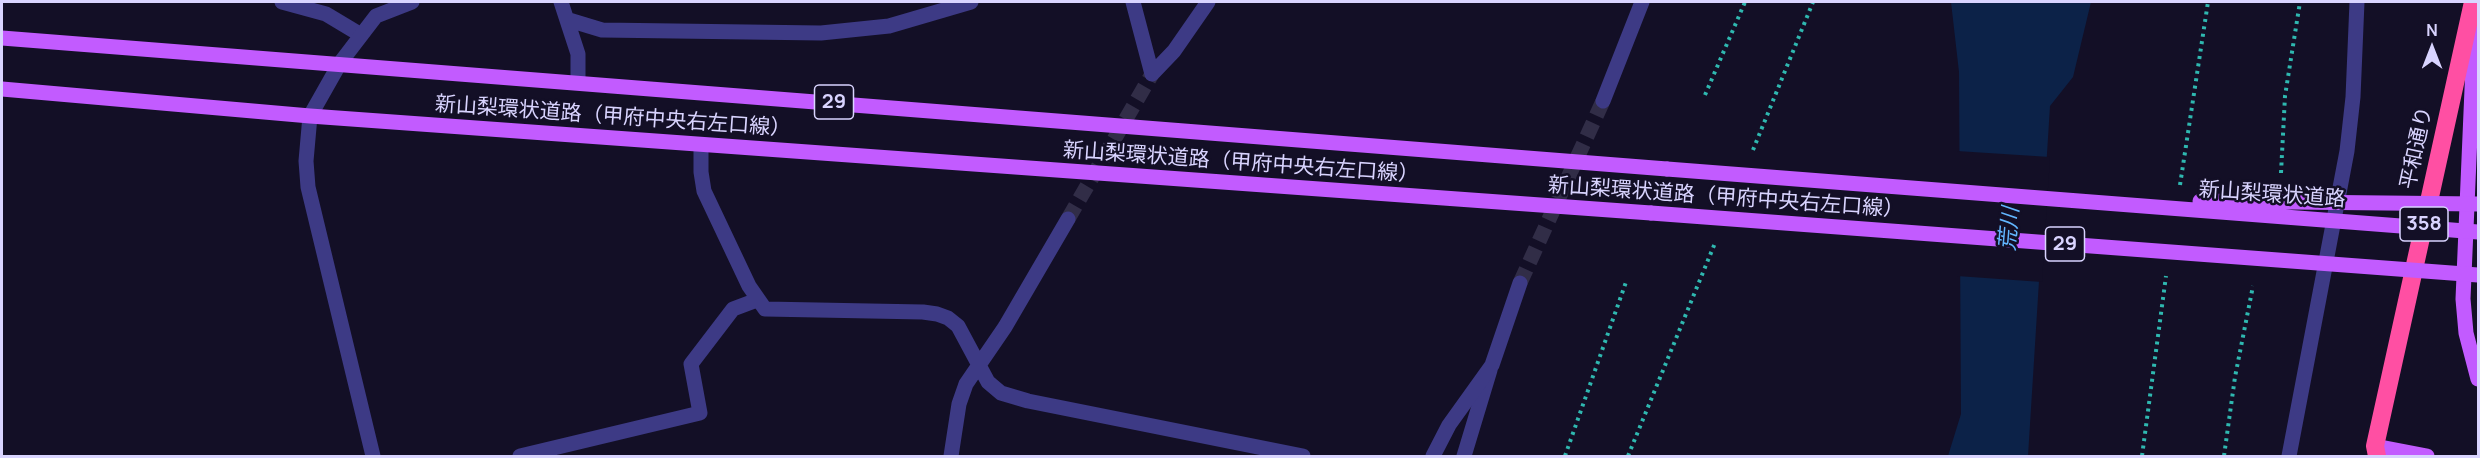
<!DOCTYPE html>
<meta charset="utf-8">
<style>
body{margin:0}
#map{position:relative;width:2480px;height:458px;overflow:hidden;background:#130f26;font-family:Manrope,sans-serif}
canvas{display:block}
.frame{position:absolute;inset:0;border:3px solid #d9d4ff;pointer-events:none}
.north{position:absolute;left:2402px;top:18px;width:60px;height:60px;-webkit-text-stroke:4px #130f26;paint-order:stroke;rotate:0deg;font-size:16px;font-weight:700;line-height:24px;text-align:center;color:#d9d4ff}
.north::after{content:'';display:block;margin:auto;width:21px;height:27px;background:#d9d4ff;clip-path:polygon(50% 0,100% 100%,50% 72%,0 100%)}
</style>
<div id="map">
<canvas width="2480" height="458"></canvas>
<div class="frame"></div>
<div class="north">N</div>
</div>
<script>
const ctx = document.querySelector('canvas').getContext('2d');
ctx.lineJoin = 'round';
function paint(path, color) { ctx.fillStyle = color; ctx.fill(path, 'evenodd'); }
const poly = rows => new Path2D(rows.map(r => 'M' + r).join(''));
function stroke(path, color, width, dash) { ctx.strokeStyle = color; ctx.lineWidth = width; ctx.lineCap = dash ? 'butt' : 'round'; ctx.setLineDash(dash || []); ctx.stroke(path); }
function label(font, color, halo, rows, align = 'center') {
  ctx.font = font + ' Manrope,"Noto Sans JP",sans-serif'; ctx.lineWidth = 5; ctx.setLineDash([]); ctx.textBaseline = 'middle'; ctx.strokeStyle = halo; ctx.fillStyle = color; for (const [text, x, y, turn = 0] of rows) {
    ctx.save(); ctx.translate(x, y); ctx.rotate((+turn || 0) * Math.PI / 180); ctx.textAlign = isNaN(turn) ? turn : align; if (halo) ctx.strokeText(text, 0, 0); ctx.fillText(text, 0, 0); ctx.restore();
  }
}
paint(poly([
 [1951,2,2091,2,2073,77,2050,106,2028,456,1948,456,1961,414,1959,72]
]), '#0c2248');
paint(poly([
 [1957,151,2050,157,2042,282,1957,276]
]), '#130f26');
stroke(poly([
 [1068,219,1152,74],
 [1520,283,1603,101]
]), '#312d47', 15, [15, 8]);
stroke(poly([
 [1705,95,1745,2],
 [1753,150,1813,2],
 [2281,173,2285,96,2300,2],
 [2180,185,2208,2],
 [1565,456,1626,282],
 [1628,456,1715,243],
 [2142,456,2166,276],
 [2224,456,2235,377,2253,286]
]), '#2fb8b0', 4, [3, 4.5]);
stroke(poly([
 [282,2,326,14,361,35],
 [1464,456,1490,370]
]), '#3d3a85', 15);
stroke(poly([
 [561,2,578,54,578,81],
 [1133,2,1152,74],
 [569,20,602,30,821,33,889,26,971,2],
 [1152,74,1174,51,1208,2],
 [1603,101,1642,2],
 [701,145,701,172,704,191,749,286,765,309,923,312,937,314,948,318,958,326,988,382,1001,393,1028,401,1303,456],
 [373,456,308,187,306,161,310,116,340,63,376,16,412,2],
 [520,456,700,413,691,364,733,309,757,300],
 [951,456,959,404,966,384,1005,327,1068,219],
 [1433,456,1449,425,1492,365,1520,283],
 [2289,456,2347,151,2353,97,2357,2]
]), '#3d3a85', 15);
stroke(poly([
 [2475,19,2463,299,2466,333,2478,379],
 [2,38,1667,169],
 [2,89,310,116,1651,213],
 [2375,446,2427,456]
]), '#c25bff', 15);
stroke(poly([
 [2377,456,2375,446,2473,2]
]), '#ff4fa3', 18);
stroke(poly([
 [1667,169,2478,232],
 [2200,201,2478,204],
 [1651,213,2478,275]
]), '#c25bff', 15);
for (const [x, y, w] of [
 [834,102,39],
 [2424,224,48],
 [2065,244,39]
]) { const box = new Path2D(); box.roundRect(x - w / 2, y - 17, w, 34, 4.5); ctx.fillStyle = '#130f26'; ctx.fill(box); stroke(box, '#d9d4ff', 1.5); }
label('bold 20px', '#d9d4ff', null, [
 ["29",834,102],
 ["358",2424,224],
 ["29",2065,244]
]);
label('21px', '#d9d4ff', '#130f26', [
 ["新山梨環状道路（甲府中央右左口線）",613,117,4],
 ["平和通り",2417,148,-78],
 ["新山梨環状道路（甲府中央右左口線）",1241,163,4],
 ["新山梨環状道路",2272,195,4],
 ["新山梨環状道路（甲府中央右左口線）",1726,198,4]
]);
label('italic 22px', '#62b6ff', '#130f26', [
 ["荒川",2010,229,-85]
]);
</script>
